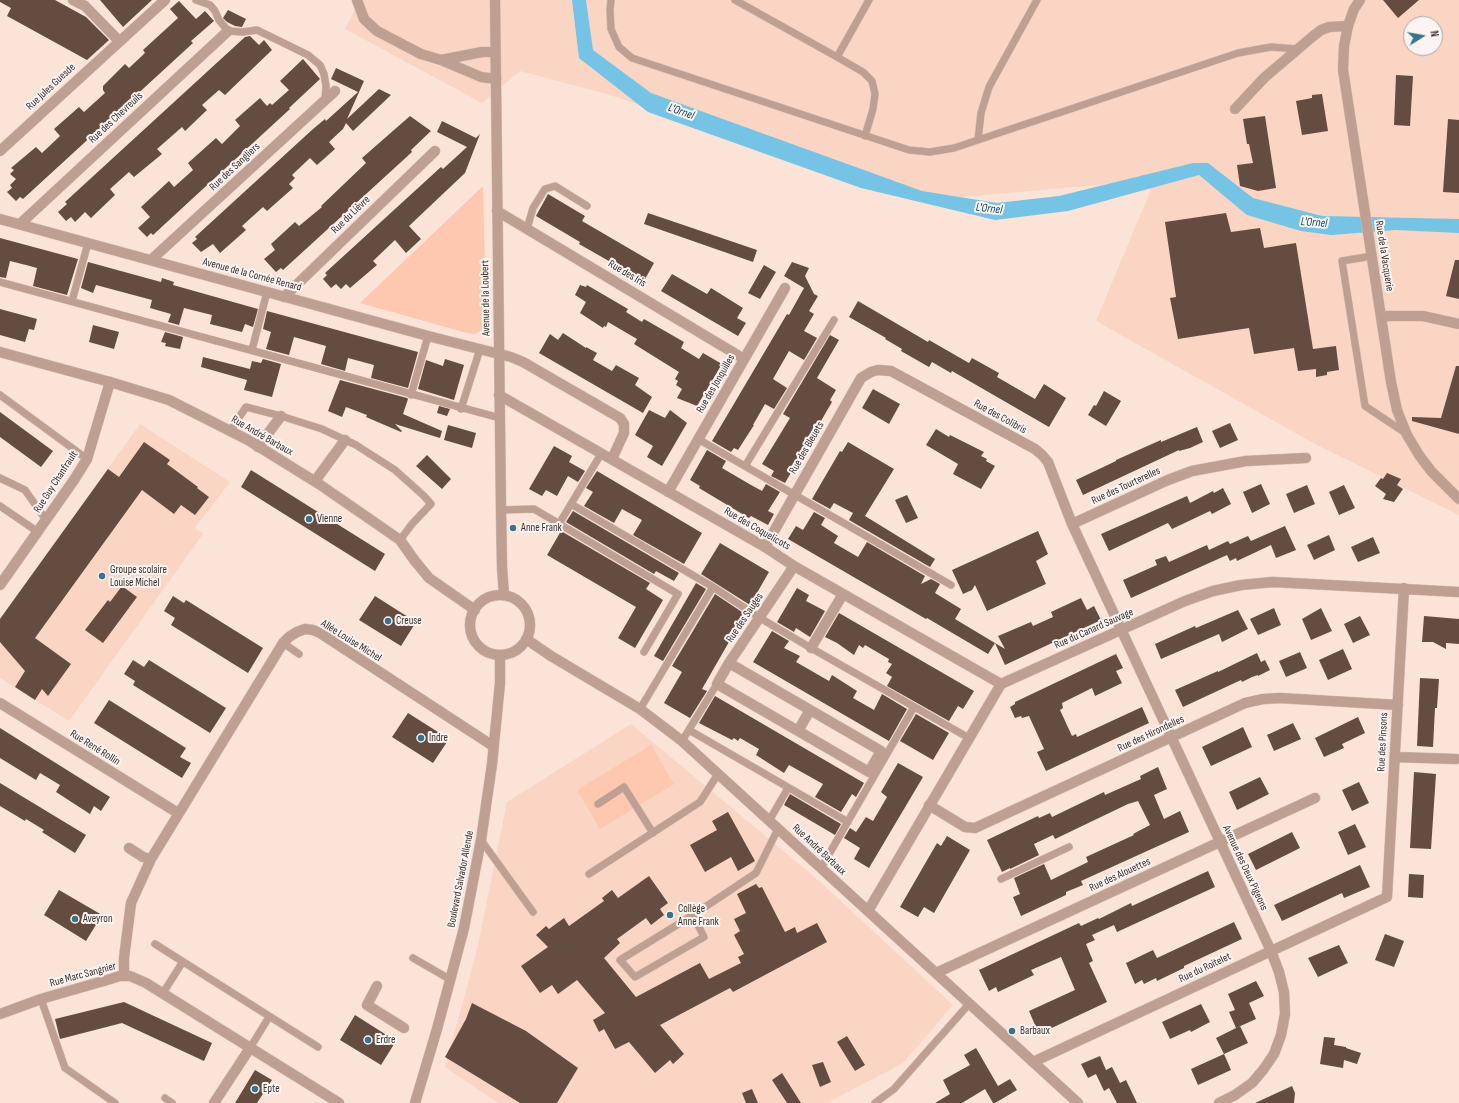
<!DOCTYPE html>
<meta charset="utf-8">
<style>
body{margin:0}
#map{position:relative;width:1459px;height:1103px;overflow:hidden;background:#fbe3d8;font-family:"Sofia Sans Condensed",sans-serif}
canvas{display:block}
.north{position:absolute;left:1403px;top:16px;width:40px;height:40px;box-sizing:border-box;background:#fbf4f2;border:1px solid #afa6a3;border-radius:50%;rotate:79deg;font-size:11px;font-weight:700;line-height:16px;text-align:center;color:#3e322d}
.north::after{content:'';display:block;margin:auto;width:14px;height:18px;background:#38728b;clip-path:polygon(50% 0,100% 100%,50% 72%,0 100%)}
</style>
<div id="map">
<canvas width="1459" height="1103"></canvas>
<div class="north">N</div>
</div>
<script>
const ctx = document.querySelector('canvas').getContext('2d');
ctx.lineJoin = 'round';
function paint(path, color) { ctx.fillStyle = color; ctx.fill(path, 'evenodd'); }
const poly = rows => new Path2D(rows.map(r => 'M' + r).join(''));
function stroke(path, color, width, dash) { ctx.strokeStyle = color; ctx.lineWidth = width; ctx.lineCap = dash ? 'butt' : 'round'; ctx.setLineDash(dash || []); ctx.stroke(path); }
function label(font, color, halo, rows, align = 'center') {
  ctx.font = font + ' "Sofia Sans Condensed",sans-serif'; ctx.lineWidth = 4; ctx.setLineDash([]); ctx.textBaseline = 'middle'; ctx.strokeStyle = halo; ctx.fillStyle = color; for (const [text, x, y, turn = 0] of rows) {
    ctx.save(); ctx.translate(x, y); ctx.rotate((+turn || 0) * Math.PI / 180); ctx.textAlign = isNaN(turn) ? turn : align; if (halo) ctx.strokeText(text, 0, 0); ctx.fillText(text, 0, 0); ctx.restore();
  }
}
paint(poly([
 [360,0,1459,0,1459,515,1315,444,1096,321,1155,180,926,200,607,94,520,71,482,103,345,29],
 [1411,24,1435,24,1435,48,1411,48],
 [140,424,230,482,195,528,203,534,69,721,0,678,0,618],
 [631,724,818,880,953,1005,903,1063,827,1103,498,1103,445,1067,477,950,507,802]
]), '#fad5c4');
paint(poly([
 [483,186,486,320,483,329,475,334,467,333,360,303],
 [651,745,674,784,600,829,577,790]
]), '#fec7af');
paint(poly([
 [572,0,586,0,593,50,651,93,922,191,997,203,1059,196,1193,163,1208,163,1253,198,1322,216,1459,219,1459,233,1396,230,1331,235,1301,231,1247,215,1199,175,1068,211,995,220,861,188,648,112,579,58]
]), '#75c3e5');
paint(poly([
 [0,0,55,0,86,17,109,40,87,60,7,16,11,8,0,2],
 [100,0,152,0,123,27],
 [1383,0,1419,0,1398,18],
 [179,1,196,19,205,11,214,21,191,41,193,43,23,199,20,197,16,201,7,192,12,188,10,185,16,179,10,174,14,170,11,168,36,147,42,153,60,136,54,129,79,107,84,112,105,93,103,90,103,86,125,64,129,68,145,53,143,50,178,18,170,9],
 [228,10,246,19,242,27,235,26,227,22,223,18],
 [250,36,259,45,264,40,272,50,225,95,219,90,202,105,207,110,185,131,182,127,157,149,162,154,134,177,129,172,110,189,115,195,91,218,85,212,75,222,71,217,66,221,58,212,67,204,65,202,245,37],
 [303,59,320,79,289,108,290,109,192,199,153,235,151,233,147,237,138,228,150,217,141,207,169,181,174,187,193,170,188,163,216,138,222,144,240,126,235,120,260,98,267,106,270,103,272,105,289,90,280,81],
 [336,68,364,81,347,119,379,89,391,95,353,131,346,123,343,129,329,142,335,149,317,165,310,158,292,175,295,178,289,184,293,188,267,211,263,207,242,226,246,230,220,253,213,244,201,252,192,243,197,239,195,237,313,129,325,119,326,121,358,92,331,79],
 [1396,75,1413,76,1410,126,1394,125],
 [1322,94,1328,131,1302,135,1296,101,1312,98,1312,95],
 [410,116,431,131,411,150,412,152,283,270,281,268,276,272,264,259,275,250,271,244,295,222,299,226,322,207,321,206,366,163,362,158],
 [1265,116,1276,188,1258,191,1240,186,1237,165,1253,163,1249,144,1247,144,1243,119],
 [1448,119,1459,120,1459,193,1443,192],
 [442,121,476,138,480,134,465,173,409,226,421,239,406,253,395,240,373,261,377,265,350,288,346,284,341,289,336,284,331,288,323,279,327,275,325,273,441,167,443,169,467,147,437,132],
 [548,194,585,216,582,221,654,263,644,281,579,244,580,242,536,216],
 [648,213,757,250,753,262,644,224],
 [1226,213,1231,232,1260,228,1264,248,1296,243,1313,349,1336,346,1339,370,1327,372,1327,375,1316,377,1316,369,1298,371,1294,348,1254,354,1249,328,1178,339,1170,298,1176,297,1165,222],
 [0,238,78,259,67,295,33,286,37,268,26,265,10,261,6,278,0,277],
 [1455,260,1459,260,1459,299,1446,296],
 [88,262,161,282,162,278,174,282,173,285,258,309,253,327,245,324,242,332,210,324,212,315,184,308,179,325,168,322,171,314,150,308,152,300,96,285,93,293,81,288],
 [792,262,809,268,805,276,814,294,818,296,809,311,814,314,804,331,817,338,804,360,789,351,773,379,787,388,774,409,765,404,753,425,754,425,738,450,734,448,731,452,712,441,787,314,789,315,804,288,784,276],
 [764,265,776,272,760,299,748,293],
 [672,274,707,294,711,288,743,308,737,318,746,323,738,336,661,291],
 [580,285,586,287,587,285,628,309,626,312,642,322,644,319,684,342,681,348,699,359,703,353,722,364,697,406,677,398,682,389,676,385,678,381,675,379,679,372,634,344,637,339,608,322,606,327,604,326,603,328,580,313,586,302,575,295],
 [858,301,928,342,929,340,969,363,972,358,999,373,997,377,1035,399,1044,384,1066,398,1049,427,952,371,951,373,932,362,929,367,901,351,902,349,885,339,886,338,849,317],
 [0,309,37,319,34,330,29,329,25,342,0,335],
 [267,311,418,352,408,388,371,378,374,365,348,358,345,371,321,364,326,346,294,337,289,355,266,349,271,332,263,329],
 [93,325,119,332,114,349,89,342],
 [165,332,183,337,180,349,165,346,166,343,161,342],
 [563,333,586,348,586,347,597,353,593,360,612,371,616,365,639,378,635,385,652,397,643,413,539,353,550,334,558,340],
 [830,335,839,340,817,378,836,390,830,400,832,402,785,483,771,476,774,471,762,464,790,418,783,414],
 [203,357,250,369,252,361,261,363,263,359,281,364,272,397,244,390,247,380,201,367],
 [445,359,464,365,454,400,418,389,426,360,443,366],
 [1456,366,1459,366,1459,434,1412,421,1412,417,1441,418],
 [340,380,407,398,408,399,403,414,442,431,440,438,395,424,402,431,401,432,366,417,367,415,346,407,342,417,328,411],
 [873,389,900,404,889,424,862,408],
 [1104,391,1121,401,1106,426,1088,415,1094,405,1096,406],
 [439,406,450,409,447,416,437,413],
 [649,410,665,418,670,410,687,423,662,466,647,457,653,446,635,435],
 [0,412,53,451,41,467,0,437],
 [1230,423,1238,440,1220,448,1212,431],
 [448,425,476,433,472,448,444,440],
 [1197,427,1203,442,1190,448,1179,451,1179,450,1083,495,1076,480,1116,461,1116,460,1161,440,1161,442],
 [936,429,949,437,950,435,984,452,981,456,987,459,986,461,995,466,981,489,953,474,958,464,926,445],
 [144,442,170,460,167,464,198,487,197,488,209,497,195,515,181,505,174,514,142,490,35,638,71,664,48,696,42,689,35,700,15,687,25,671,0,642,0,619,108,469,119,477],
 [848,442,894,469,865,516,935,559,930,567,849,520,853,513,834,503,830,509,812,499,840,451,842,452],
 [554,446,572,456,569,462,585,471,578,482,568,476,557,496,546,490,542,496,529,489],
 [707,450,726,461,722,468,751,485,762,491,766,484,780,492,768,511,774,514,768,525,751,516,749,518,699,488,700,486,690,480],
 [427,455,451,479,442,489,416,466],
 [251,470,385,554,375,571,241,487],
 [597,471,702,533,684,564,633,535,642,520,622,509,614,523,584,506,593,492,586,488],
 [1387,473,1401,479,1397,485,1403,489,1394,502,1383,499,1386,494,1375,486,1381,478,1383,479],
 [1261,484,1270,504,1252,513,1243,492],
 [1307,485,1315,504,1294,513,1286,494],
 [1344,485,1355,508,1339,515,1329,492],
 [1223,488,1231,504,1212,514,1210,511,1172,529,1168,523,1109,551,1101,534,1187,496,1190,503,1213,491,1214,493],
 [907,495,918,518,906,523,895,500],
 [573,511,679,573,674,581,656,571,654,574,566,522],
 [814,512,825,518,821,525,838,536,834,543,858,557,867,542,925,576,921,584,931,579,940,584,935,593,961,609,955,619,995,643,988,654,927,618,926,619,788,539,796,526,803,530],
 [1285,526,1296,550,1276,558,1271,545,1237,561,1236,558,1230,561,1227,555,1131,598,1123,580,1157,565,1155,560,1166,556,1169,562,1207,545,1209,550,1228,541,1230,544,1248,536,1251,541],
 [561,531,650,583,646,589,663,600,635,648,618,638,636,607,547,555],
 [1038,531,1048,554,1036,561,1046,584,987,611,975,585,972,590,963,594,952,570],
 [1329,535,1335,550,1314,560,1307,545],
 [1373,537,1380,553,1358,562,1351,547],
 [720,543,769,572,750,605,701,574],
 [696,583,706,589,663,661,654,656],
 [122,586,137,597,103,643,85,630,108,600,110,602],
 [797,588,809,595,806,601,825,611,810,637,796,628,794,632,777,622],
 [715,594,745,614,702,689,707,691,690,718,664,703,682,672,672,666],
 [173,596,184,603,186,600,263,648,248,673,171,625,175,618,164,611],
 [375,596,416,622,401,646,359,620],
 [1081,598,1087,610,1094,606,1101,620,1005,665,995,643,1005,649,998,636,1031,622,1033,626,1053,617,1051,612],
 [1274,608,1281,625,1258,635,1250,619],
 [1321,608,1332,631,1311,640,1302,619],
 [1238,610,1248,629,1222,642,1219,634,1161,659,1155,644,1195,626,1196,628],
 [839,613,974,691,963,709,958,706,949,721,887,686,892,677,886,673,892,664,888,662,889,659,865,645,863,648,859,645,854,655,837,643,825,637],
 [1360,616,1370,635,1353,643,1344,624],
 [1424,616,1459,619,1459,644,1446,643,1446,649,1433,642,1422,642],
 [772,631,789,641,784,648,800,656,796,662,829,681,832,675,857,691,853,698,874,710,882,694,907,709,889,741,753,662],
 [1343,649,1352,669,1328,680,1319,660],
 [1300,652,1307,668,1286,677,1279,661],
 [1257,653,1261,662,1265,660,1270,670,1258,676,1258,675,1252,677,1242,682,1241,680,1183,707,1175,690,1218,671,1218,672],
 [1116,654,1123,668,1116,671,1122,683,1095,696,1092,688,1062,703,1063,708,1060,710,1072,736,1076,734,1077,737,1142,707,1149,723,1046,771,1037,752,1044,749,1029,716,1022,718,1021,716,1015,718,1010,707,1015,704,1015,702],
 [133,660,144,667,149,660,226,708,210,733,133,685,135,681,124,674],
 [1420,678,1439,679,1437,708,1435,708,1433,747,1417,746],
 [715,696,864,783,856,797,852,794,841,812,815,797,823,784,789,765,784,773,756,755,759,749,740,738,738,741,734,738,732,740,699,723],
 [109,700,186,748,180,757,191,763,182,778,94,723],
 [408,713,449,739,433,763,392,737],
 [916,714,949,733,933,760,900,741],
 [1358,717,1365,733,1342,744,1344,748,1324,757,1315,738],
 [1293,723,1301,739,1274,751,1267,735],
 [1243,727,1252,747,1211,766,1202,747],
 [0,728,110,797,101,811,94,806,90,814,56,792,60,785,40,773,36,780,0,758],
 [898,763,923,777,869,868,854,859,860,848,844,838,850,828,856,832,866,817,873,821,887,797,881,792],
 [1158,767,1167,789,1154,795,1164,819,1180,811,1189,832,1081,881,1083,885,1066,892,1066,895,1021,916,1013,897,1020,894,1014,878,1044,864,1051,880,1088,862,1086,857,1134,835,1133,834,1150,825,1138,801,1128,804,1055,839,1053,835,1034,844,1039,855,1010,869,1010,868,1002,872,987,840,1038,816,1039,818,1050,813,1052,817,1104,792,1105,795,1141,779,1140,776],
 [1414,772,1436,774,1431,849,1410,848],
 [1260,777,1269,794,1237,810,1229,792],
 [1359,782,1369,803,1352,811,1342,790],
 [0,783,86,835,75,853,42,832,44,830,26,819,25,821,0,806],
 [790,794,841,824,835,835,784,805],
 [728,812,755,861,738,871,731,857,705,872,690,845,717,830,712,821],
 [1355,824,1366,847,1348,855,1338,832],
 [1292,832,1300,848,1256,870,1248,854],
 [947,836,970,850,934,913,924,907,918,917,900,907,937,843,941,846],
 [1360,865,1370,887,1344,898,1342,893,1282,921,1274,905],
 [1208,871,1215,887,1117,932,1114,925,1092,935,1095,940,1086,944,1093,961,1089,963,1107,1002,1039,1034,1029,1011,1075,990,1061,957,1031,970,1034,975,998,992,996,987,989,991,979,970,1079,923,1081,926,1098,918,1099,919,1131,903,1132,906],
 [1409,874,1424,875,1423,898,1408,897],
 [649,876,668,903,660,909,664,915,651,925,646,918,617,939,620,943,604,958,636,997,700,963,709,979,741,963,738,957,744,954,734,935,740,931,734,919,746,913,737,894,756,884,759,888,762,887,785,932,795,927,797,933,817,923,827,942,733,992,730,988,660,1025,684,1054,673,1064,670,1060,655,1073,629,1042,615,1049,604,1029,599,1032,593,1020,605,1013,577,980,558,994,552,985,540,993,521,966,548,947,536,935,546,926,549,929,564,918,569,926,604,901,602,898,612,890,618,898],
 [59,890,102,915,86,941,44,915],
 [1234,922,1242,939,1184,966,1184,968,1157,981,1156,978,1144,984,1142,980,1135,984,1126,963,1153,950,1157,958],
 [1385,934,1404,941,1394,967,1375,960],
 [1339,945,1348,963,1318,977,1308,958],
 [1256,981,1264,996,1249,1003,1256,1019,1236,1028,1229,1012,1235,1010,1228,994],
 [124,1002,212,1043,204,1061,122,1023,60,1039,55,1019],
 [472,1003,526,1031,578,1068,557,1103,520,1103,445,1057,466,1019],
 [1201,1004,1210,1022,1191,1032,1190,1030,1170,1039,1162,1022],
 [355,1015,396,1041,381,1065,340,1040],
 [1240,1026,1248,1043,1224,1054,1216,1038],
 [847,1036,865,1065,855,1071,837,1042],
 [1324,1037,1335,1038,1334,1045,1346,1047,1346,1048,1361,1053,1357,1064,1344,1060,1343,1068,1320,1064],
 [976,1048,998,1086,1010,1079,1017,1090,995,1103,993,1103,985,1089,962,1103,935,1103,950,1094,943,1080,970,1065,964,1055],
 [1224,1054,1231,1070,1198,1085,1191,1069],
 [1100,1056,1106,1070,1112,1067,1120,1083,1126,1080,1137,1103,1117,1103,1109,1088,1104,1091,1096,1074,1088,1078,1081,1064],
 [823,1062,831,1082,820,1087,812,1065],
 [255,1070,272,1080,257,1103,235,1103],
 [782,1073,801,1103,787,1103,772,1080],
 [1292,1086,1295,1093,1294,1103,1255,1103],
 [752,1089,758,1103,746,1103,742,1093]
]), '#654c41');
const service = poly([
 [196,0,210,5,215,11,219,20,228,31,243,32,257,30,308,55,320,65,324,74,326,86,325,100],
 [611,0,610,10,611,29,619,47,632,58,909,150,930,152,954,148,1238,53,1271,47,1297,49],
 [735,0,837,57,869,0],
 [837,57,863,72,872,81,875,94,873,109,865,136],
 [978,140,981,113,989,87,1037,0],
 [527,229,533,208,545,189,555,186,587,206],
 [1372,256,1342,261,1365,406,1407,434],
 [0,282,500,418],
 [72,301,88,243],
 [252,350,267,292],
 [0,395,87,459],
 [411,395,428,336],
 [461,409,480,349],
 [230,431,246,407,281,416,322,429,356,445,395,470,424,496,431,504,412,524,400,540],
 [698,439,951,585],
 [745,466,834,320],
 [0,478,25,490,46,520],
 [571,504,713,587,760,618,811,648,969,738],
 [0,506,38,532],
 [501,510,534,509,678,594,644,652],
 [559,524,601,454],
 [283,643,299,654],
 [640,709,713,587],
 [689,730,848,822],
 [682,741,717,684],
 [598,804,624,787,653,833],
 [769,821,788,788],
 [481,840,533,912],
 [821,868,914,707],
 [589,874,700,802,718,774],
 [1001,879,1069,847],
 [693,915,704,937,635,977,620,960,693,915,756,873,778,829],
 [155,944,318,1047],
 [413,958,451,980],
 [163,993,182,963],
 [41,999,65,1068,115,1103],
 [250,1048,269,1017],
 [165,1098,172,1103],
 [875,1103,894,1089,969,1004]
]);
const minor = poly([
 [73,0,85,6,119,41],
 [357,0,364,19,377,31,421,54,441,60,481,77,496,79],
 [441,60,482,52,495,52],
 [1235,109,1264,78,1312,37,1321,30,1329,27,1348,26],
 [0,151,165,0],
 [497,211,744,359],
 [0,219,428,336,511,357,523,362,620,418,624,424,624,433,612,459],
 [20,224,228,31],
 [151,260,335,91],
 [284,297,435,151],
 [1382,316,1423,316,1459,324],
 [499,395,765,547,794,566,1001,684],
 [258,447,281,416],
 [315,481,345,440],
 [668,492,785,288],
 [765,547,861,378,871,372,878,370,891,371,1035,449,1042,455,1048,462,1072,524],
 [0,585,74,480,87,459,110,382],
 [811,648,843,594],
 [729,663,881,751,869,772,717,684,729,663,794,566],
 [0,703,178,813],
 [798,731,810,710],
 [1395,757,1456,759],
 [929,805,965,827,975,828,1245,703,1263,699,1280,698,1398,705],
 [129,848,143,857,151,859],
 [868,911,1001,684,1185,601,1213,591,1241,585,1273,582,1459,592],
 [936,973,1315,798],
 [124,976,124,958,131,903,151,859,283,643,289,637,297,632,305,629,313,630,320,633,493,746],
 [377,986,367,1005,404,1028],
 [0,1014,41,999,107,980,120,976,130,976,146,983,339,1103],
 [1033,1062,1387,897,1404,588],
 [214,1103,250,1048],
 [1219,1103,1235,1095,1252,1083,1263,1070,1274,1054,1281,1035,1285,1014,1284,992,1279,972,1271,951,1072,524,1168,480,1192,471,1246,461,1306,458]
]);
const tertiary = poly([
 [495,0,501,510,502,567,504,595],
 [1360,0,1354,9,1348,26,1344,46,1343,70,1391,382,1397,410,1407,435,1419,455,1431,471,1459,499],
 [0,352,110,382,169,400,248,440,319,484,400,540,415,561,429,578,475,610],
 '470 625a30 30 0 1 1 60 0a30 30 0 1 1-60 0Z',
 [526,639,551,656,640,709,682,741,1078,1103],
 [415,1103,437,1029,464,928,481,840,492,764,500,683,500,655]
]);
stroke(service, '#d5c0b6', 8);
stroke(minor, '#d5c0b6', 11);
stroke(tertiary, '#d5c0b6', 11);
stroke(service, '#be9f92', 7);
stroke(minor, '#be9f92', 10);
stroke(tertiary, '#be9f92', 10);
for (const [x, y, r, color] of [
 [309,519,4,"#38728b"],
 [513,528,4,"#38728b"],
 [102,576,4,"#38728b"],
 [388,621,4,"#38728b"],
 [421,738,4,"#38728b"],
 [670,915,4,"#38728b"],
 [75,919,4,"#38728b"],
 [1012,1031,4,"#38728b"],
 [368,1040,4,"#38728b"],
 [255,1089,4,"#38728b"]
]) { const dot = new Path2D(); dot.arc(x, y, r, 0, 2 * Math.PI); ctx.fillStyle = color; ctx.fill(dot); stroke(dot, '#fbf4f2', 1.5); }
label('11px', '#3e322d', '#fbf4f2', [
 ["Rue Jules Guesde",51,87,-43],
 ["Rue des Chevreuils",116,118,-43],
 ["Rue des Sangliers",235,167,-43],
 ["Rue du Lièvre",351,215,-44],
 ["Rue de la Vacquerie",1384,256,81],
 ["Rue des Iris",627,274,31],
 ["Avenue de la Cornée Renard",252,275,15],
 ["Avenue de la Loubert",486,298,-91],
 ["Rue des Jonquilles",716,384,-60],
 ["Rue des Colibris",1000,417,29],
 ["Rue André Barbaux",262,436,30],
 ["Rue des Bleuets",807,448,-60],
 ["Rue Guy Chanfrault",56,482,-57],
 ["Rue des Tourterelles",1126,486,-25],
 ["Rue des Coquelicots",757,529,30],
 ["Rue des Sauges",745,618,-56],
 ["Rue du Canard Sauvage",1094,629,-24],
 ["Allée Louise Michel",351,641,32],
 ["Rue des Hirondelles",1151,734,-25],
 ["Rue des Pinsons",1383,742,-87],
 ["Rue René Rollin",95,748,32],
 ["Rue André Barbaux",819,850,43],
 ["Avenue des Deux Pigeons",1245,868,65],
 ["Rue des Alouettes",1120,875,-25],
 ["Boulevard Salvador Allende",461,879,-79],
 ["Rue du Roitelet",1205,968,-25],
 ["Rue Marc Sangnier",83,975,-15]
]);
label('11px', '#3e322d', '#fbf4f2', [
 ["Vienne",317,519],
 ["Anne Frank",521,528],
 ["Groupe scolaire",110,570],
 ["Louise Michel",110,583],
 ["Creuse",396,621],
 ["Indre",429,738],
 ["Collège",678,909],
 ["Anne Frank",678,922],
 ["Aveyron",83,919],
 ["Barbaux",1020,1031],
 ["Erdre",376,1040],
 ["Epte",263,1089]
], 'left');
label('italic 12px', '#084c63', '#fbf4f2', [
 ["L'Ornel",681,112,20],
 ["L'Ornel",989,209,6],
 ["L'Ornel",1314,223,4]
]);
</script>
